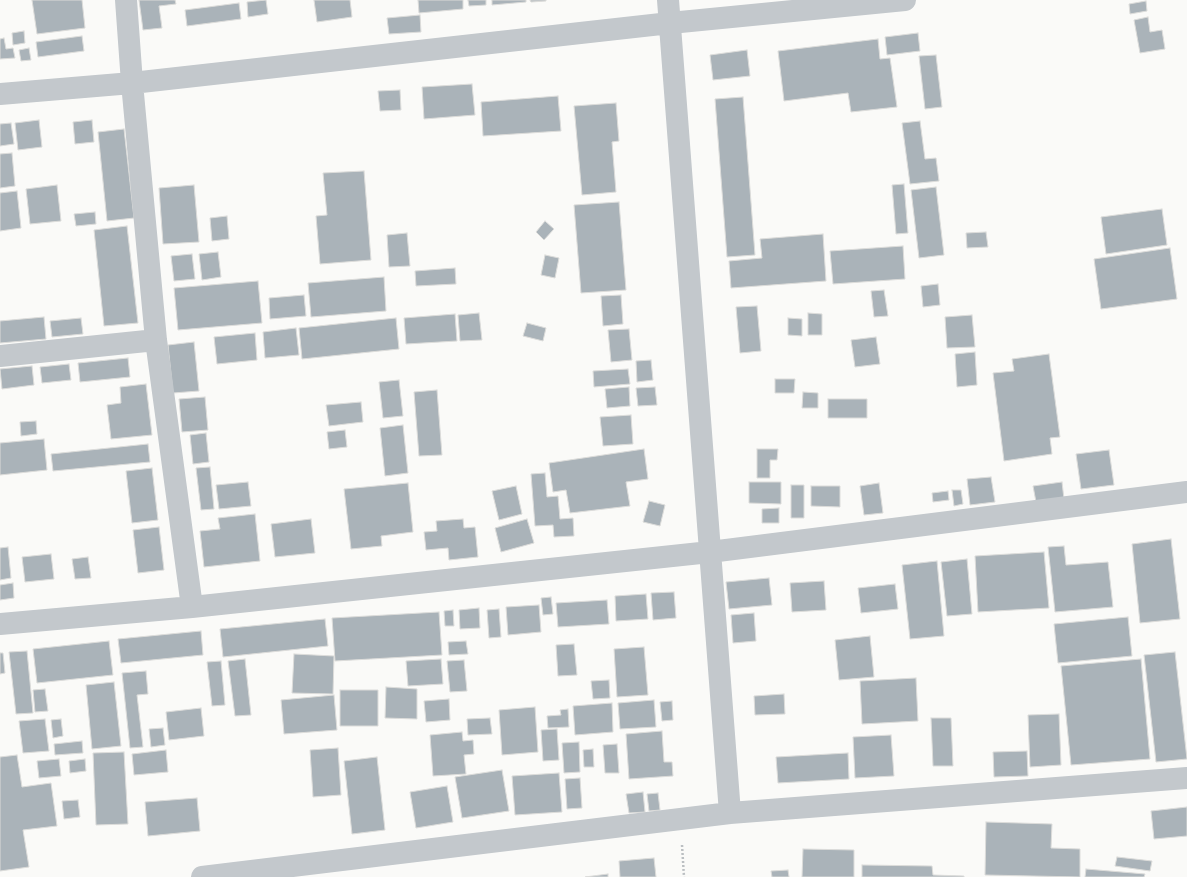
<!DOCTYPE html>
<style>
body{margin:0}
canvas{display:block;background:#fafaf8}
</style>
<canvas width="1187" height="877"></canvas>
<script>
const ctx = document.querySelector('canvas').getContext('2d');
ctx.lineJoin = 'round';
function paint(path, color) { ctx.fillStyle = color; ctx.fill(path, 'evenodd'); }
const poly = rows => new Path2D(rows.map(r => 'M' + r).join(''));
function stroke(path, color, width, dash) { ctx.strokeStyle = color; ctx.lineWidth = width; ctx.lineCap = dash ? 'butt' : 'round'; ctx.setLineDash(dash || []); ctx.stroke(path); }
const building = poly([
 [32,0,82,0,85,28,37,34,32,0],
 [139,0,175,0,176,4,159,6,162,28,143,30,139,0],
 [266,0,268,14,248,17,247,2,266,0],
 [314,0,350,0,352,17,317,22,314,0],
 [418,0,463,0,463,9,419,13,418,0],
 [468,0,486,0,486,5,469,6,468,0],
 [492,0,526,0,526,2,492,5,492,0],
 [530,0,546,0,546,1,531,2,530,0],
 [1146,1,1147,11,1130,14,1129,4,1146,1],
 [239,3,241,19,187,26,185,10,239,3],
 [420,15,421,32,389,34,387,18,420,15],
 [1148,17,1150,32,1162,30,1165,49,1140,53,1134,20,1148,17],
 [24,31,25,43,13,45,12,33,24,31],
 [918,33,920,51,887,55,885,37,918,33],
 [82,36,84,51,38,57,36,42,82,36],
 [4,38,6,49,13,48,15,58,0,59,0,39,4,38],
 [878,39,880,59,890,58,897,107,851,112,848,93,784,101,778,51,878,39],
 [29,48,31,60,21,61,19,50,29,48],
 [747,50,750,76,713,80,710,55,747,50],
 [936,55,942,107,925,109,919,56,936,55],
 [472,84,475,115,424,119,422,87,472,84],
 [400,90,401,110,380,111,378,91,400,90],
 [558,96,561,131,483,136,481,102,558,96],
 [743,97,755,255,727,257,715,99,743,97],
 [616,103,619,141,612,142,616,192,582,195,574,106,616,103],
 [39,120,42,147,18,150,15,123,39,120],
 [92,120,94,142,75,144,73,122,92,120],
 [920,121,925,159,936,158,939,181,910,184,902,123,920,121],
 [11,123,14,144,0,146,0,124,11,123],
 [124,129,134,218,107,221,98,132,124,129],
 [12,153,15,186,0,188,0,154,12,153],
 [364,171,371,260,320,264,316,216,327,215,323,173,364,171],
 [904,184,908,233,896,234,892,185,904,184],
 [57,185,61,221,30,224,26,189,57,185],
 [194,185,199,242,163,244,159,188,194,185],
 [936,187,944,255,919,258,911,190,936,187],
 [17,191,21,228,0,231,0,193,17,191],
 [619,202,626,290,581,293,574,205,619,202],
 [1162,209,1167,245,1106,254,1101,217,1162,209],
 [95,212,96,224,76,226,74,214,95,212],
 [227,216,229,239,212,241,210,218,227,216],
 [545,221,554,229,544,240,536,232,545,221],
 [127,226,138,323,104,326,94,230,127,226],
 [986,232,988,247,967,248,966,233,986,232],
 [407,233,410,266,389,267,387,235,407,233],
 [823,234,826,281,731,288,729,261,762,258,760,239,823,234],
 [903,246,905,279,833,284,830,251,903,246],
 [1170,248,1177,299,1101,309,1094,259,1170,248],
 [218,252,221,277,202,280,199,254,218,252],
 [192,254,195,279,174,281,171,256,192,254],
 [545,255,559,258,555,278,541,275,545,255],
 [455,268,456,284,416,286,415,271,455,268],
 [384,277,386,311,311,317,308,283,384,277],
 [258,281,262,323,178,330,174,288,258,281],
 [938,284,940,305,923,307,921,286,938,284],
 [884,290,888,316,874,317,871,291,884,290],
 [304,295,306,316,270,319,269,298,304,295],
 [621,295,623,324,603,326,601,296,621,295],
 [757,306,761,351,740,353,736,307,757,306],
 [479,313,482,340,460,341,458,315,479,313],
 [808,313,822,314,822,335,808,335,808,313],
 [455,314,457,341,406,344,404,318,455,314],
 [972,315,975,347,947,348,945,317,972,315],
 [44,317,46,339,0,343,0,321,44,317],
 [81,318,83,334,52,337,50,321,81,318],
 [396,318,399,349,302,359,299,328,396,318],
 [788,318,802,319,802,336,788,335,788,318],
 [527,323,546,328,543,341,523,336,527,323],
 [296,328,299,355,265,358,263,332,296,328],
 [629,329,632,360,611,362,608,330,629,329],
 [255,333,257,360,217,364,214,337,255,333],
 [876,337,880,364,855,367,851,340,876,337],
 [194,342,199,391,173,393,168,345,194,342],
 [975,352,977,385,957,387,955,354,975,352],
 [1049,354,1060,437,1050,438,1052,454,1004,461,993,373,1014,371,1012,359,1049,354],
 [128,358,130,377,80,382,78,363,128,358],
 [651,360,653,380,637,382,636,361,651,360],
 [69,364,71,380,42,383,40,367,69,364],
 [32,366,34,385,2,389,0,369,32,366],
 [628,369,630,384,594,387,593,371,628,369],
 [775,379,795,379,794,393,775,393,775,379],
 [399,380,403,416,383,418,379,382,399,380],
 [146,384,152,435,111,439,107,405,121,403,120,387,146,384],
 [629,387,630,406,607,408,605,389,629,387],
 [655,387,657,405,638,406,636,388,655,387],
 [437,390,442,455,419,456,414,392,437,390],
 [803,392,818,393,818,408,802,408,803,392],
 [205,397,208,430,182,432,179,399,205,397],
 [828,399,867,399,867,418,828,418,828,399],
 [361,402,363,422,329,426,326,405,361,402],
 [631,415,633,444,603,446,600,417,631,415],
 [36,421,37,434,21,436,20,422,36,421],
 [403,425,408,473,385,476,380,428,403,425],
 [345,430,347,447,329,449,327,432,345,430],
 [206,433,209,462,193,464,190,435,206,433],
 [44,439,47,470,0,475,0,443,44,439],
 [148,444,150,462,53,471,51,454,148,444],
 [644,449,648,479,626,482,630,506,570,513,566,490,553,492,549,463,644,449],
 [757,449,778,449,777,460,770,460,770,478,757,478,757,449],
 [1109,450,1114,485,1081,489,1076,454,1109,450],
 [210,467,214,509,201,510,196,468,210,467],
 [152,468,158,520,132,523,126,471,152,468],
 [545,473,547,497,558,496,560,519,573,518,574,536,554,537,553,525,535,526,531,474,545,473],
 [991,477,995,502,970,505,967,479,991,477],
 [248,482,251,506,219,509,216,485,248,482],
 [749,482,781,482,781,504,749,503,749,482],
 [1062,482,1064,499,1036,502,1033,486,1062,482],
 [408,483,413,532,381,536,382,546,351,549,344,489,408,483],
 [879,483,883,513,864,515,860,486,879,483],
 [791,485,804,485,804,518,791,518,791,485],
 [516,486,522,514,499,520,492,491,516,486],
 [811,486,840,486,840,507,811,506,811,486],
 [952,490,961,490,963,504,954,506,952,490],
 [948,491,949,500,933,502,932,493,948,491],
 [649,501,665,505,660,526,643,522,649,501],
 [779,508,779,523,762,523,762,509,779,508],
 [255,514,260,561,204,567,200,531,220,529,218,518,255,514],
 [311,519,315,553,275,557,271,524,311,519],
 [463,519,464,528,475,527,478,557,449,560,448,548,426,550,424,532,437,531,436,521,463,519],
 [527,519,534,543,501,552,495,528,527,519],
 [159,527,164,570,138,573,133,530,159,527],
 [1171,539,1180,619,1140,623,1132,544,1171,539],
 [1064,546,1066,565,1108,562,1113,607,1055,612,1048,547,1064,546],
 [8,547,11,578,0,580,0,548,8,547],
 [1044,552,1049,608,978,612,975,556,1044,552],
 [51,554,54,579,25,582,22,557,51,554],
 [88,557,91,578,75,579,72,559,88,557],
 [967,559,972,614,947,616,941,562,967,559],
 [937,561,944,636,910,639,902,565,937,561],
 [769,578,772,605,729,609,726,582,769,578],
 [824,581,826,610,792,612,790,583,824,581],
 [13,583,14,598,0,600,0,585,13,583],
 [895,584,898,609,861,613,858,588,895,584],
 [674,592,676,618,653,620,651,593,674,592],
 [646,594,648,619,616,621,615,596,646,594],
 [551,597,553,614,543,615,541,598,551,597],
 [607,600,609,624,558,627,556,603,607,600],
 [539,605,541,632,508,635,506,607,539,605],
 [479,608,480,628,460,629,459,610,479,608],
 [499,609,501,637,489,638,487,610,499,609],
 [453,610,454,626,445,626,444,611,453,610],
 [439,612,442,655,335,661,332,618,439,612],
 [754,613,756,641,733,643,731,615,754,613],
 [1128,617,1132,656,1058,663,1054,624,1128,617],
 [325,619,328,646,223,657,220,629,325,619],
 [201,631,203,655,121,663,118,639,201,631],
 [870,636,874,677,839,680,835,640,870,636],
 [109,641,113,675,37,683,33,649,109,641],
 [466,641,468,654,449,655,448,642,466,641],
 [574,644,577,675,558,676,556,645,574,644],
 [644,647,648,695,617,697,614,649,644,647],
 [27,651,33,713,16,714,9,652,27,651],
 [1175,652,1187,759,1156,762,1144,655,1175,652],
 [0,653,3,653,5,673,0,674,0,653],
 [294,654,334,656,333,694,292,693,294,654],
 [245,659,251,715,235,716,228,661,245,659],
 [441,659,443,684,408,686,406,661,441,659],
 [1141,659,1150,759,1071,765,1061,666,1141,659],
 [464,660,467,691,450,692,447,661,464,660],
 [221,661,225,705,212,706,207,662,221,661],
 [146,671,148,694,137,695,143,747,130,748,122,673,146,671],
 [916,678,918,721,862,724,860,681,916,678],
 [609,680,610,698,593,699,591,681,609,680],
 [114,682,121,746,92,749,86,685,114,682],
 [386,687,417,689,417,719,385,718,386,687],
 [45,689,48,711,35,712,33,690,45,689],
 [340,690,378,690,378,726,340,726,340,690],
 [784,694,785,714,755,715,754,696,784,694],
 [334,695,337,730,284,734,281,700,334,695],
 [449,699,450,720,426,722,424,701,449,699],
 [654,700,656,727,620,729,618,703,654,700],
 [672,701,673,720,662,721,660,702,672,701],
 [612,703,613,732,575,735,573,706,612,703],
 [535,707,538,752,502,755,499,710,535,707],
 [201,708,204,736,169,740,166,712,201,708],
 [568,709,569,727,548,728,547,716,561,715,560,710,568,709],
 [1059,714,1061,765,1030,767,1028,715,1059,714],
 [490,718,492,734,468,735,467,719,490,718],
 [931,718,951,718,953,766,933,766,931,718],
 [45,719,49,751,23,753,19,721,45,719],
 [61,719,63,736,53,738,51,720,61,719],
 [163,728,165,745,151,747,149,729,163,728],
 [557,729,559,760,543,761,541,730,557,729],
 [662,731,664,762,672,762,673,776,629,779,626,734,662,731],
 [462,732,463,741,473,740,474,754,464,755,466,774,433,776,430,735,462,732],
 [891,735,894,776,855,778,853,737,891,735],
 [82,741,83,753,55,755,54,744,82,741],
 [579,742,580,772,564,773,562,743,579,742],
 [617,744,619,773,605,773,603,745,617,744],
 [338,748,341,795,313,797,310,750,338,748],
 [593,749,594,767,584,767,583,750,593,749],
 [166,750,168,772,134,775,132,754,166,750],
 [1027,751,1028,776,994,777,993,752,1027,751],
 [124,752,128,824,96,825,93,753,124,752],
 [848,753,849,779,778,783,776,757,848,753],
 [17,755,22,787,51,783,57,826,23,830,29,867,0,871,0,757,17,755],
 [377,757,385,830,352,834,344,761,377,757],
 [59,759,61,776,39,778,37,761,59,759],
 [85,759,86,771,70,773,69,761,85,759],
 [502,770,509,811,462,818,455,777,502,770],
 [559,773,562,812,515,815,512,776,559,773],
 [580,778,582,808,567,809,565,779,580,778],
 [447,786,453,822,416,828,410,792,447,786],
 [643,792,645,812,629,813,626,794,643,792],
 [658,793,660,810,649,811,647,794,658,793],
 [197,798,200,831,148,836,145,802,197,798],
 [78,800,80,817,64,819,62,801,78,800],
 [1187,807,1187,836,1154,839,1151,811,1187,807],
 [986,822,1052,824,1051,848,1080,849,1080,877,985,875,986,822],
 [803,849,854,850,854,877,802,877,803,849],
 [1117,857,1152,861,1150,871,1115,866,1117,857],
 [654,858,656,877,620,877,619,861,654,858],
 [862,865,932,866,933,875,964,876,964,877,862,877,862,865],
 [1086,869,1145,874,1144,877,1085,877,1086,869],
 [788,870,789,877,772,877,771,871,788,870],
 [608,874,608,877,585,877,608,874]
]);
paint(building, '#aab3b9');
stroke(building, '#dcdcda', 1);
stroke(poly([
 [682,845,684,877]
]), '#bbbfc2', 2.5, [2, 2]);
stroke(poly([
 [126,0,132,83,156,340,192,607],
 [668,0,730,813],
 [0,94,132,83,670,23,905,0],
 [0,356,156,340],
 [0,624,192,607,710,552,1187,492],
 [202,877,730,813,1187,778]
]), '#c3c8cc', 22);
</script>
